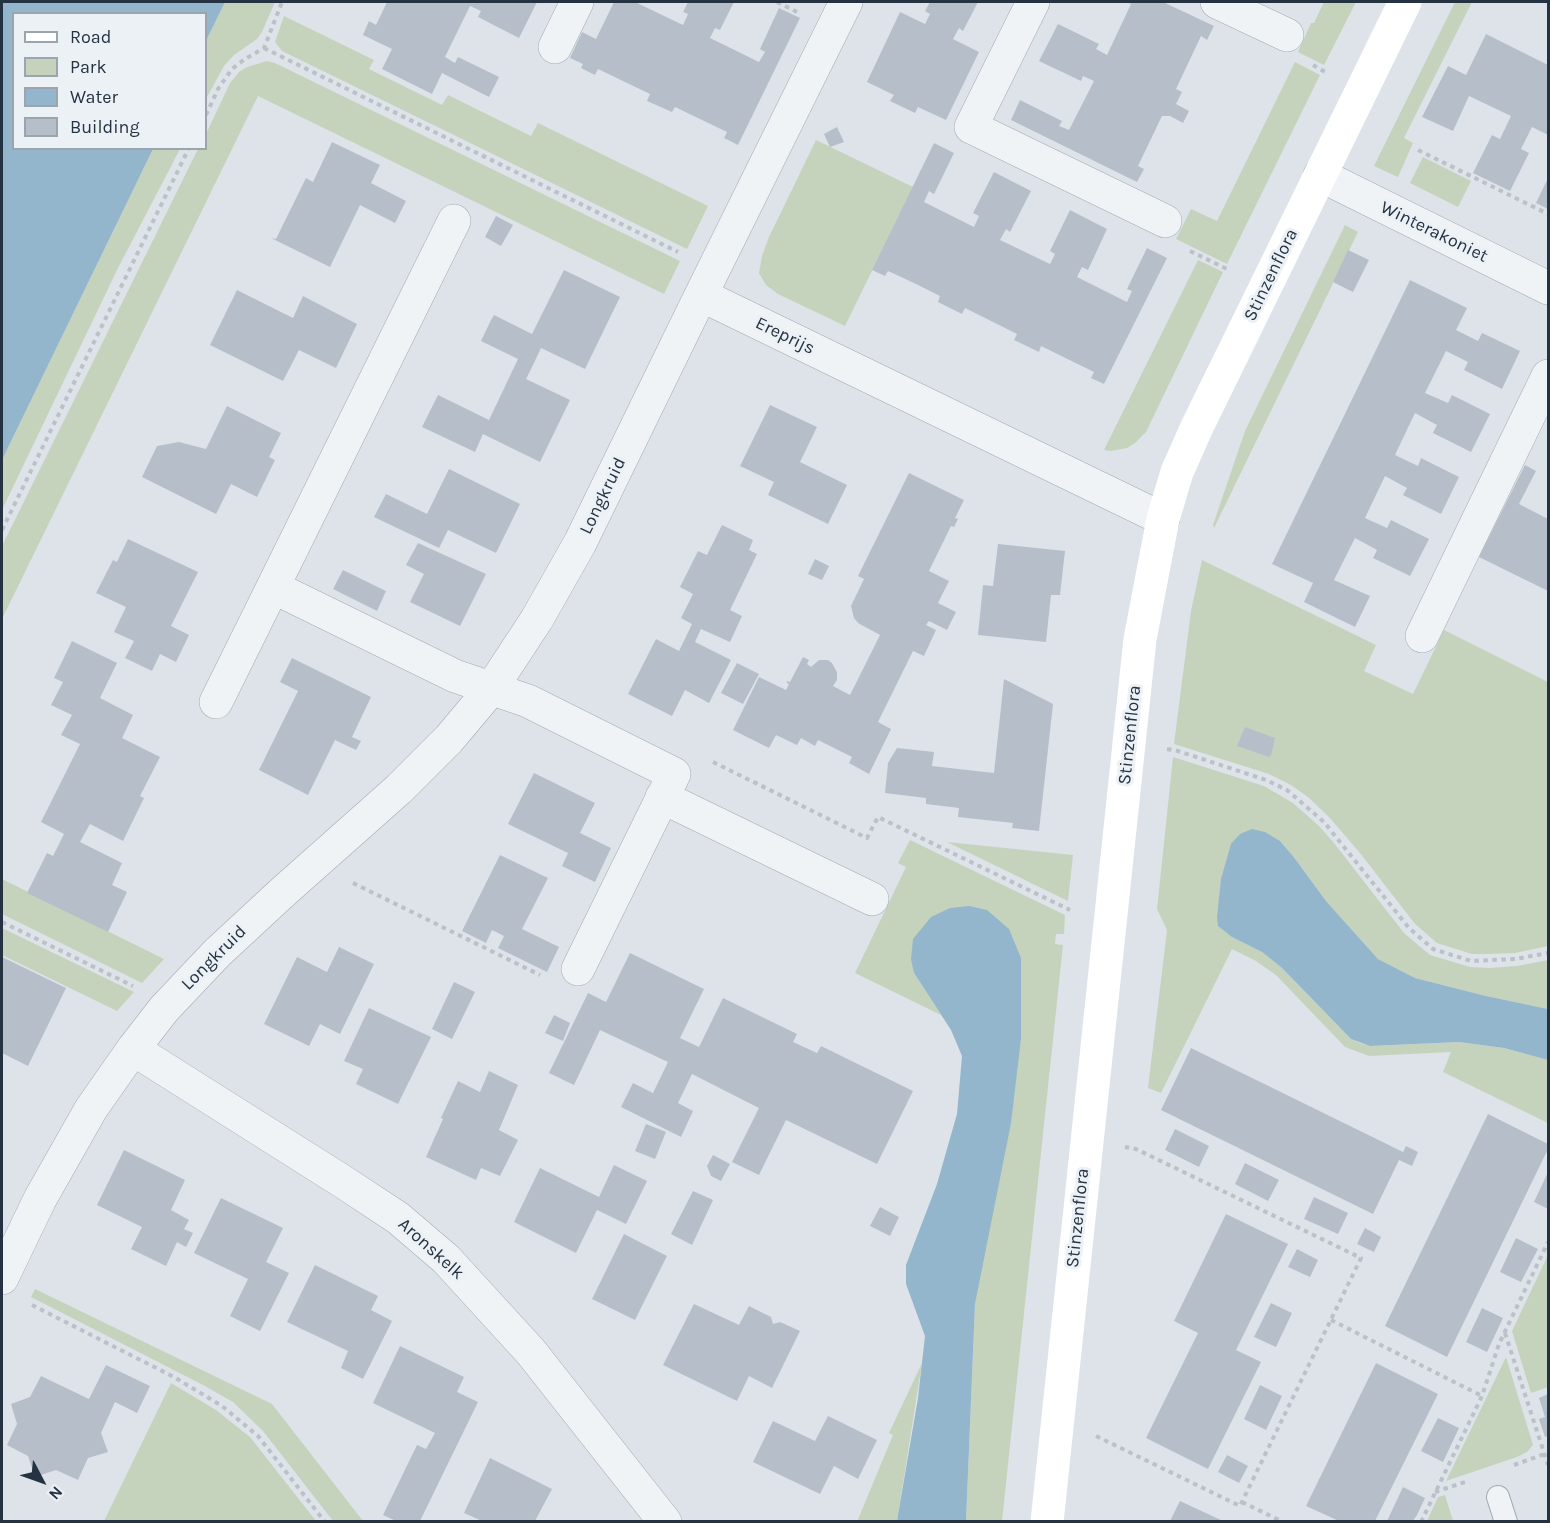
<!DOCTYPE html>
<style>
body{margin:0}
#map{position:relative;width:1550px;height:1523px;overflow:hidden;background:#dde3e9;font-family:Karla,sans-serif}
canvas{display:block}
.frame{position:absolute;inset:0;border:3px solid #253241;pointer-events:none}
.legend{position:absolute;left:12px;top:12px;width:195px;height:138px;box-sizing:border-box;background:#ecf1f6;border:2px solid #9ca5ae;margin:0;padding:8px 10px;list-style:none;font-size:18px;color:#253241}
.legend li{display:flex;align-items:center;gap:12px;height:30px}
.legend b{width:30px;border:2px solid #9ca5ae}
.north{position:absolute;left:12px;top:1451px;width:60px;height:60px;-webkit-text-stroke:4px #ecf1f6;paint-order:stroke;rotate:131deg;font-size:16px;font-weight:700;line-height:24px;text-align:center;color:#253241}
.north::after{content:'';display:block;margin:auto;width:21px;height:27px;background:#253241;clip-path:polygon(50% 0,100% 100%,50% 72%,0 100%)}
</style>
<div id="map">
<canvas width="1550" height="1523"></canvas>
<div class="frame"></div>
<ul class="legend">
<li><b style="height:8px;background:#fff"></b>Road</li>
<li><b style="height:16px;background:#c5d3bd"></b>Park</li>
<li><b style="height:16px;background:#93b6cd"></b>Water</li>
<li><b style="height:16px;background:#b6bfc9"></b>Building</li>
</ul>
<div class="north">N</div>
</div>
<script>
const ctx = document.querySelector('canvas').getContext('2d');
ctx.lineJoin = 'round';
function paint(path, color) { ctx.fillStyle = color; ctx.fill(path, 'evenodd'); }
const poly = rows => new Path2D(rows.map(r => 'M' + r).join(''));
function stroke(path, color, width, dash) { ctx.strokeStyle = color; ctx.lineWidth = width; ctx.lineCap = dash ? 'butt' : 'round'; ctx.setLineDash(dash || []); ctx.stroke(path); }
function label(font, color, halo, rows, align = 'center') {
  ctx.font = font + ' Karla,sans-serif'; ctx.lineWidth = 6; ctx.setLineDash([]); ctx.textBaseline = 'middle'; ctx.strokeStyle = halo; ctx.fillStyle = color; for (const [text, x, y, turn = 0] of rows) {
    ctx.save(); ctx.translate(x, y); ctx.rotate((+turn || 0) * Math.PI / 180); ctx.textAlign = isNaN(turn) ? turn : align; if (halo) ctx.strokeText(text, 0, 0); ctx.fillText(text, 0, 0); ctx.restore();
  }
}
paint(poly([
 [225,2,275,2,262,32,257,39,234,55,224,66,206,99,206,41],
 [1324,2,1356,2,1324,65,1298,52,1311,23,1314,23],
 [1455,2,1472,2,1404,138,1413,143,1398,177,1374,166],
 [284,16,374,60,369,69,442,105,448,95,531,136,538,123,708,206,687,249,282,51,275,42],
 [267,61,275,63,680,261,664,294,258,96,2,619,2,546,198,149,206,148,206,134,230,83,239,72,247,67],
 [1295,62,1320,75,1227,264,1176,239,1191,209,1217,221],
 [816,140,913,187,845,326,778,294,766,285,759,273,762,256,769,237],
 [153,149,180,149,117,270,2,510,2,460],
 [1423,157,1471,181,1458,207,1410,183],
 [1345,225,1358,232,1214,528,1213,525,1245,431],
 [1198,260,1223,272,1146,432,1135,443,1127,448,1111,451,1104,450],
 [1202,560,1376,645,1364,671,1413,694,1444,630,1548,682,1548,946,1515,953,1489,954,1472,954,1437,943,1415,924,1360,853,1329,817,1308,797,1291,785,1269,774,1174,744,1191,611],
 [1173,757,1264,786,1293,803,1319,826,1334,843,1404,933,1430,955,1470,967,1489,968,1517,966,1548,960,1548,1009,1486,996,1415,978,1378,959,1326,901,1293,856,1280,841,1232,937,1262,952,1282,968,1351,1039,1360,1043,1370,1046,1459,1042,1504,1048,1548,1060,1548,1123,1443,1072,1451,1052,1369,1056,1345,1047,1276,975,1256,961,1232,949,1161,1093,1148,1088,1167,930,1157,909],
 [910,840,1065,915,1064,934,1056,934,1055,944,1063,945,1002,1521,966,1521,975,1304,1021,1039,914,973,941,1015,855,973,906,867,898,863],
 [947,842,1073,855,1068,901],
 [2,879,164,959,142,983,2,914],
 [2,928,134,992,117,1011,2,955],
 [1548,1255,1548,1387,1531,1393,1512,1331],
 [35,1289,272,1404,363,1521,333,1521,263,1431,233,1402,203,1385,31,1297],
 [1506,1357,1533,1445,1527,1452,1517,1457,1446,1481],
 [922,1363,897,1521,857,1522,893,1435,889,1433],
 [171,1383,216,1410,250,1437,316,1521,104,1521],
 [1445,1495,1453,1521,1427,1521,1438,1497]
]), '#c5d3bd');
paint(poly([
 [2,2,225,2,206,41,206,14,14,14,14,148,153,149,2,460],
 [1252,829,1265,832,1280,841,1293,856,1326,901,1378,959,1415,978,1486,996,1548,1009,1548,1060,1504,1048,1459,1042,1370,1046,1351,1039,1282,968,1262,952,1232,937,1218,926,1217,917,1221,879,1231,844,1240,834],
 [969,906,987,910,1009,929,1021,958,1021,1039,1011,1123,975,1304,966,1521,897,1521,918,1398,925,1336,906,1284,906,1265,937,1184,957,1114,962,1056,951,1030,914,973,911,959,913,939,931,917,950,908]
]), '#93b6cd');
paint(poly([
 [387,2,537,2,519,38,478,17,481,11,470,6,445,57,455,63,458,57,499,77,489,97,442,73,432,94,382,69,392,49,363,35,369,21,376,25],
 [614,2,635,2,683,25,688,14,683,12,688,2,734,2,720,30,715,28,710,38,759,62,765,52,760,49,779,8,800,18,738,145,724,138,727,132,675,107,672,112,647,101,650,94,598,69,595,75,581,68,583,64,570,58,582,32,596,39],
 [930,2,978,2,963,31,959,28,953,39,979,52,946,120,918,107,915,113,890,101,894,95,867,82,900,12,925,24,930,14,925,11],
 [1126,2,1163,2,1214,26,1207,40,1201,36,1176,89,1182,92,1176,104,1189,111,1183,123,1170,116,1162,116,1138,166,1144,169,1137,182,1011,120,1020,100,1062,121,1059,126,1069,130,1094,81,1083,76,1081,81,1039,61,1058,24,1099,44,1096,49,1107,55,1131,4],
 [1486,34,1548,65,1548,135,1532,127,1521,149,1529,153,1510,191,1473,173,1492,135,1500,139,1511,116,1469,96,1453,131,1422,117,1448,66,1466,75],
 [837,127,844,142,830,147,824,134],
 [332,142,380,165,371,183,406,201,395,223,360,205,330,267,271,238,276,239,306,178,313,182],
 [934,143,954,153,934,194,929,191,924,202,974,227,979,216,973,213,994,172,1031,191,1010,232,1006,229,1000,240,1050,264,1055,254,1050,251,1070,210,1107,229,1088,270,1082,267,1077,277,1127,302,1132,291,1127,289,1147,248,1167,258,1104,384,1091,378,1094,372,1041,346,1039,352,1014,340,1017,334,965,308,962,314,938,302,940,296,914,283,888,271,885,276,872,270],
 [1548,178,1548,209,1536,203],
 [496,216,513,225,501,246,485,237],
 [1348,250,1369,260,1353,292,1333,282],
 [564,270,620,297,585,369,541,348,533,365,526,379,570,400,540,462,483,434,475,452,422,427,438,395,489,420,518,359,481,341,491,320,494,315,532,334],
 [1410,280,1467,308,1456,330,1478,341,1482,333,1520,351,1502,389,1464,370,1468,362,1446,351,1425,393,1448,403,1452,395,1490,414,1471,452,1433,433,1437,425,1415,413,1395,455,1418,466,1421,458,1459,477,1441,514,1403,495,1407,488,1385,476,1365,518,1387,528,1391,520,1429,539,1410,576,1373,558,1377,550,1355,538,1334,580,1370,596,1355,627,1304,602,1313,583,1272,564],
 [237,290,293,318,303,296,357,324,336,368,299,350,283,381,210,345],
 [770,405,817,427,800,462,847,485,828,524,768,495,774,482,740,466],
 [227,406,281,433,269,457,275,460,257,497,231,484,216,514,142,477,157,446,179,442,206,449],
 [1525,465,1536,471,1519,504,1548,519,1548,591,1479,557],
 [449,469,520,504,496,553,448,530,439,548,374,517,386,494,427,514],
 [909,473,964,500,955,518,958,519,954,527,951,526,929,571,949,581,938,603,956,612,947,630,929,621,926,625,936,630,924,656,913,651,878,722,891,729,869,774,849,763,852,757,818,740,815,746,801,738,797,745,776,735,769,748,733,730,759,677,786,690,789,684,787,683,787,681,790,682,803,657,809,660,807,664,811,667,819,660,828,660,832,663,837,672,837,680,833,686,850,695,880,635,858,623,854,618,851,606,864,579,858,576],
 [722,525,753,540,749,550,757,554,730,610,742,616,730,642,701,629,695,642,731,660,709,703,685,690,672,716,628,694,656,639,679,651,692,624,681,618,693,594,680,587,698,551,707,555],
 [128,539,198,572,171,626,189,635,176,662,160,654,152,671,125,658,134,641,114,632,126,607,96,593,113,560,117,562],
 [418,543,486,574,460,626,410,602,424,574,406,565],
 [998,544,1065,551,1060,595,1051,595,1046,642,978,635,983,585,993,586],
 [815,559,829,566,822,580,808,574],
 [343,570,386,591,377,611,333,589],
 [72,641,117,663,100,698,133,715,122,738,160,757,140,796,144,798,123,841,90,824,80,842,122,863,112,885,127,892,108,932,27,893,47,853,53,856,64,834,41,822,80,744,61,735,72,715,51,705,63,682,54,678],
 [292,658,371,697,352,737,361,741,356,750,335,740,308,795,259,770,298,691,280,682],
 [737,663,759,674,743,704,721,693],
 [1004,679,1053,704,1039,831,1012,828,1013,823,958,817,959,808,926,804,926,798,885,793,888,763,897,748,934,752,932,766,994,773],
 [1245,727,1275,738,1271,756,1269,757,1237,746],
 [534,773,595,803,580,833,611,848,595,882,562,866,568,853,508,824],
 [500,855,548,878,522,929,559,947,547,972,498,948,504,936,492,930,486,943,462,931],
 [339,947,374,964,340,1034,320,1024,309,1046,264,1024,297,957,327,972],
 [630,953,704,989,680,1038,699,1047,723,998,797,1034,793,1042,817,1053,821,1046,913,1091,877,1164,786,1120,759,1175,732,1162,759,1108,692,1074,678,1103,693,1111,681,1137,621,1107,633,1083,653,1093,668,1062,600,1030,574,1085,549,1073,588,993,606,1002],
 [2,957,66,988,28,1066,2,1053],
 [454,982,475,992,452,1039,432,1029],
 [369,1008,431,1037,398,1104,356,1084,363,1069,344,1061],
 [554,1015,570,1023,563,1041,545,1033],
 [1191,1048,1403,1152,1406,1146,1418,1152,1412,1166,1399,1160,1373,1214,1161,1110],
 [489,1071,518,1085,499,1130,518,1140,500,1176,481,1168,476,1180,426,1157,443,1119,441,1118,458,1081,480,1092],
 [1488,1114,1548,1144,1548,1149,1447,1357,1385,1326],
 [646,1124,666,1132,655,1159,635,1151],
 [1175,1129,1209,1146,1199,1167,1165,1150],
 [124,1150,185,1180,171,1210,189,1220,184,1229,193,1233,186,1247,177,1242,166,1266,131,1249,142,1227,97,1205],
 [713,1155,730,1164,721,1181,711,1176,707,1166],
 [1245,1163,1279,1180,1268,1201,1235,1184],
 [614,1165,647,1181,626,1224,597,1210,576,1253,514,1222,540,1168,599,1197],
 [1548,1172,1548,1209,1534,1202],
 [693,1191,713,1200,692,1245,671,1234],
 [1314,1197,1348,1213,1338,1234,1304,1219],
 [221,1198,283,1228,266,1262,289,1273,260,1331,230,1316,248,1279,194,1253],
 [880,1207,899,1217,890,1236,870,1226],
 [1226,1214,1288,1244,1236,1350,1261,1362,1208,1469,1146,1438,1198,1333,1174,1321],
 [1365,1228,1381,1237,1374,1252,1357,1244],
 [624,1234,667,1256,635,1320,592,1299],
 [1516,1238,1538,1249,1521,1282,1500,1272],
 [1297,1249,1318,1260,1310,1277,1288,1267],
 [315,1265,378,1296,371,1310,392,1321,363,1379,341,1368,348,1351,287,1322],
 [1271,1303,1292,1313,1276,1347,1254,1337],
 [694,1304,739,1325,749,1306,771,1317,773,1324,780,1322,800,1331,772,1388,749,1376,737,1401,663,1365],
 [1482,1308,1503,1318,1487,1352,1466,1342],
 [400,1346,464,1377,457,1392,478,1402,420,1521,396,1521,383,1515,417,1445,426,1449,435,1433,373,1403],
 [1376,1363,1438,1394,1375,1521,1339,1521,1306,1506],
 [106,1365,150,1386,137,1413,115,1402,101,1433,108,1452,88,1458,78,1480,56,1470,35,1477,28,1456,7,1445,17,1424,11,1404,30,1397,41,1376,89,1399],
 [1260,1385,1282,1396,1266,1430,1244,1419],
 [1548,1394,1548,1436,1545,1437,1539,1419,1545,1417,1539,1398],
 [828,1416,877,1440,858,1479,834,1466,820,1494,753,1462,773,1421,815,1441],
 [1438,1418,1459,1428,1443,1462,1421,1451],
 [1227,1455,1248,1466,1239,1483,1218,1472],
 [490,1458,552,1489,535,1521,482,1521,464,1513],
 [1403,1487,1425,1498,1417,1515,1413,1521,1387,1521],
 [1180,1501,1223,1521,1170,1521]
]), '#b6bfc9');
const lane = poly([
 [1498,1497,1506,1522]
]);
const street = poly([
 [846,2,701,295,1163,519],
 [1033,2,971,127,1165,221],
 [1217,2,1287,35],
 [555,47,577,2],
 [1320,175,1548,288],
 [273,587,455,676,528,701,674,774,578,969],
 [1422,636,1548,376],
 [216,702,454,221],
 [662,797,872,899],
 [133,1049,345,1183,398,1218,446,1259,531,1352,665,1522],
 [2,1278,40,1199,91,1109,133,1049,164,1009,217,953,284,891,399,789,449,739,491,689,537,619,580,543,701,295]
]);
stroke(lane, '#a2aab3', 24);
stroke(street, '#a2aab3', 34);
stroke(poly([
 [777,2,797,12],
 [264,48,678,252],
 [1313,65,1327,73],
 [206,115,218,89,232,69,245,59,264,48,282,2],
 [1418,150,1548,214],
 [1190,251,1229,270],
 [2,530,189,148],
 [1167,749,1178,751,1266,780,1287,790,1324,822,1409,928,1433,949,1471,961,1515,959,1548,953],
 [713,762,867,838,878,817,1070,910],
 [353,883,540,975],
 [2,922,133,986],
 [32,1305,174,1377,222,1406,258,1436,325,1522],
 [1331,1320,1482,1396],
 [1505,1333,1548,1465],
 [1096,1436,1240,1506,1361,1258,1136,1149,1125,1147],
 [1514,1465,1545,1454],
 [1435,1492,1468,1481],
 [1242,1502,1283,1522],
 [1292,1522,1295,1522],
 [1421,1522,1482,1396,1499,1344,1548,1242]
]), '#bbc1c7', 4, [4.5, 4.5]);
stroke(lane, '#f0f3f6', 22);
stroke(street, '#f0f3f6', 33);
stroke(poly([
 [1047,1522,1140,639,1163,519,1177,472,1196,429,1405,2]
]), '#fff', 33);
label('18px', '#253241', '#ecf1f6', [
 ["Winterakoniet",1434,232,26],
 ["Stinzenflora",1271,275,-64],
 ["Ereprijs",785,336,26],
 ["Longkruid",603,496,-64],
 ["Stinzenflora",1130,735,-84],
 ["Longkruid",214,958,-45],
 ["Stinzenflora",1078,1218,-84],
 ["Aronskelk",431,1249,42]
]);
</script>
